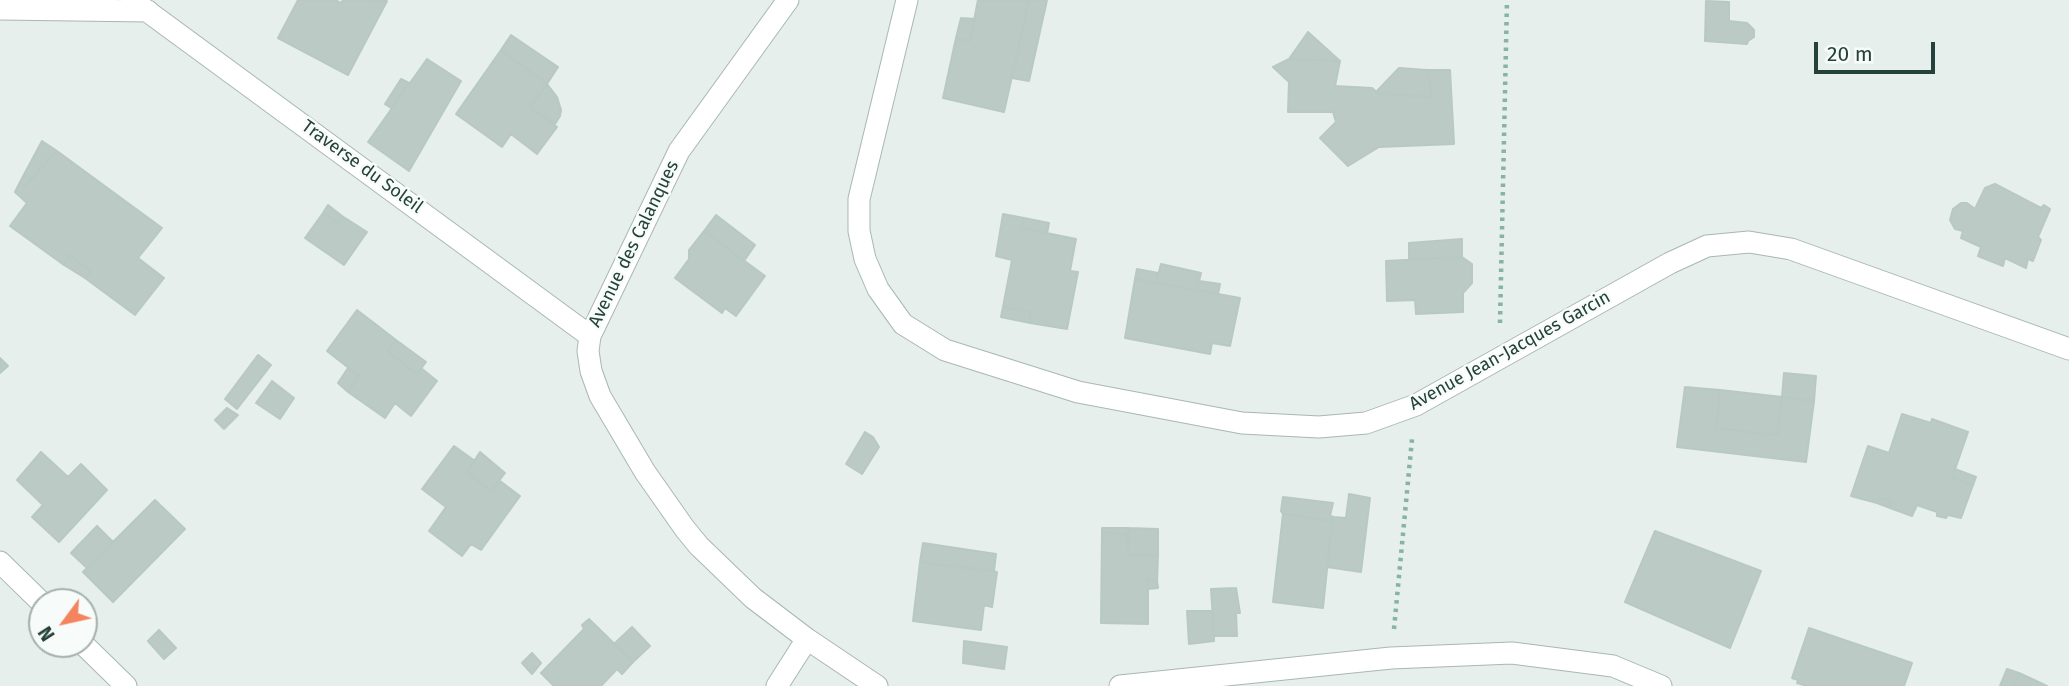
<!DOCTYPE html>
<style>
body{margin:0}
#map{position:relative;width:2069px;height:686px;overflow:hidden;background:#e6efeb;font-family:"Fira Sans",sans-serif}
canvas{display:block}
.north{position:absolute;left:28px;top:588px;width:70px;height:70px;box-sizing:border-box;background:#f7fbf9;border:2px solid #a3b1ad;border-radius:50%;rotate:237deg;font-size:19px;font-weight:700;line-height:28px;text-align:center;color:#24423a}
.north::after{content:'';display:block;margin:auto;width:24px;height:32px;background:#f4845f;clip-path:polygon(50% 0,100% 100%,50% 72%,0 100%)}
.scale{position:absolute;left:1814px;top:42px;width:121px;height:32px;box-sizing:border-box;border:4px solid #24423a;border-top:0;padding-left:9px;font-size:21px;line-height:24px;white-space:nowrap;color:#24423a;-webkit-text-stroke:5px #f7fbf9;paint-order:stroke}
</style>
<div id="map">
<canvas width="2069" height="686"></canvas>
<div class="north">N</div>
<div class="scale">20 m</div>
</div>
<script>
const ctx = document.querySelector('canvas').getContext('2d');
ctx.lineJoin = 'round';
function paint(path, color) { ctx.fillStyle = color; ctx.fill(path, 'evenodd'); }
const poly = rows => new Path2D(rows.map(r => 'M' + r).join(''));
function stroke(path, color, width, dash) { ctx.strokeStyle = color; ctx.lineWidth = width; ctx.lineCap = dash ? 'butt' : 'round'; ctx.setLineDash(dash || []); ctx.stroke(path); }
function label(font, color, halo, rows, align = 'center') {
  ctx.font = font + ' "Fira Sans",sans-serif'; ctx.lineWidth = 5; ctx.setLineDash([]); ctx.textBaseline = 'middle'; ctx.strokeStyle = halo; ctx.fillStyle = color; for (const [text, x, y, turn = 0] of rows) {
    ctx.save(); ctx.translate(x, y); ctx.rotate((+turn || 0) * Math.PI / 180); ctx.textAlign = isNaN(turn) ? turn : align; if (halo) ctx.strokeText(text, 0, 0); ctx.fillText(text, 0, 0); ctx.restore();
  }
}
const building = poly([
 [298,0,335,0,341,3,343,0,387,1,348,75,278,38,298,0],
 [978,0,1029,0,1004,112,943,98,956,38,970,41,978,0],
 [1029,0,1047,0,1029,81,1012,78,1029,0],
 [1706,1,1729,2,1729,21,1747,23,1754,30,1754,37,1748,41,1747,44,1705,41,1706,1],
 [961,18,975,19,970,41,956,38,961,18],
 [1308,32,1340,61,1289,59,1308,32],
 [511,35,558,67,547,84,501,50,511,35],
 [501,50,547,84,530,107,557,127,537,154,511,134,502,147,456,114,501,50],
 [427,59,461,81,409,171,368,142,427,59],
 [1289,59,1340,61,1335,86,1372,88,1379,94,1432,97,1427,70,1450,70,1454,144,1379,147,1348,166,1320,138,1336,122,1333,112,1288,112,1289,82,1273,67,1289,59],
 [1399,68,1427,70,1432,97,1379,94,1376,92,1399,68],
 [401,79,409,83,391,108,385,104,401,79],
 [547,84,557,97,561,110,560,116,555,124,530,107,547,84],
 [42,141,57,151,25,186,20,182,42,141],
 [57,151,162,228,138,258,164,278,135,315,85,278,91,271,69,255,64,265,10,226,27,203,15,192,20,182,25,186,57,151],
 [1995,184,2041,208,2044,205,2050,209,2038,237,2041,240,2033,261,2028,259,2026,268,2005,258,2003,266,1978,256,1981,247,1961,238,1963,231,1955,229,1950,220,1953,209,1961,203,1967,203,1975,209,1985,188,1995,184],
 [328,205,342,216,339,224,323,213,328,205],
 [323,213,339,224,342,216,367,232,344,265,305,238,323,213],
 [1003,214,1024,218,1022,228,1076,239,1070,271,1078,272,1067,329,1030,323,1030,312,1003,307,1012,260,996,256,1003,214],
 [716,215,755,245,744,261,704,231,716,215],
 [1024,218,1049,223,1047,234,1022,228,1024,218],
 [704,231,765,276,736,316,725,308,722,313,675,278,689,259,689,250,704,231],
 [1462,239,1462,257,1409,259,1409,243,1462,239],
 [69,255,91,271,85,278,64,265,69,255],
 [1462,257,1472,264,1472,283,1463,293,1463,312,1416,314,1415,300,1387,301,1386,261,1462,257],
 [1161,264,1201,273,1197,290,1156,283,1161,264],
 [1137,269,1158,273,1156,283,1135,279,1137,269],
 [1135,279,1240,298,1230,346,1212,343,1210,354,1125,338,1135,279],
 [1199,281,1220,284,1218,294,1197,290,1199,281],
 [1003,307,1030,312,1030,323,1001,317,1003,307],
 [357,310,396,340,388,352,417,374,421,368,437,381,411,416,395,403,385,418,348,392,359,376,327,351,357,310],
 [396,340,426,362,417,374,388,352,396,340],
 [258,355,271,365,237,409,225,399,258,355],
 [0,358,8,366,0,373,0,358],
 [348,368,359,376,348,392,338,383,348,368],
 [1784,373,1816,376,1814,401,1782,397,1784,373],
 [272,381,294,398,280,419,256,403,272,381],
 [1685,387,1720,390,1716,428,1777,435,1782,397,1814,401,1806,462,1677,447,1685,387],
 [1720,390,1782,397,1777,435,1716,428,1720,390],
 [227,408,238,415,224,429,215,420,227,408],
 [1902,414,1931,423,1932,419,1968,432,1952,478,1973,485,1961,518,1948,515,1946,518,1937,516,1937,512,1917,505,1912,516,1890,508,1892,501,1880,498,1877,503,1851,496,1868,446,1889,453,1902,414],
 [865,432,873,437,879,447,862,474,846,464,865,432],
 [454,446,475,461,467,472,491,491,500,481,520,496,481,550,471,544,462,556,429,531,446,507,422,489,454,446],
 [41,452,68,477,81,464,107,490,59,542,32,517,43,505,17,480,41,452],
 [480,452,505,473,491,491,467,472,480,452],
 [1955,469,1976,477,1973,485,1952,478,1955,469],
 [1349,494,1370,498,1361,572,1327,567,1334,517,1346,518,1349,494],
 [1283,497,1333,503,1330,516,1334,517,1332,521,1283,514,1281,511,1283,497],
 [1880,498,1892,501,1890,508,1877,503,1880,498],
 [155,500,185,529,113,602,83,572,155,500],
 [1283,514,1332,521,1323,608,1273,602,1283,514],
 [97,526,113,542,87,568,71,553,97,526],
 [1102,528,1129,528,1127,535,1102,532,1102,528],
 [1129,528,1158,529,1158,555,1128,555,1129,528],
 [1655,531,1761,571,1730,648,1625,602,1655,531],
 [1102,532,1127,535,1128,555,1158,555,1157,581,1148,580,1148,624,1101,623,1102,532],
 [923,543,996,554,994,571,920,562,923,543],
 [920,562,997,572,992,607,984,605,981,630,913,621,920,562],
 [1148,580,1157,581,1158,588,1148,589,1148,580],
 [1236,588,1240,613,1236,613,1237,636,1214,636,1211,589,1236,588],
 [1187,611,1213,611,1214,641,1189,644,1187,611],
 [589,619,633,662,622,674,617,669,601,686,554,686,541,673,584,629,582,625,589,619],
 [632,627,650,646,633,662,614,644,632,627],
 [1809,628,1912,663,1904,686,1807,686,1797,683,1798,680,1792,678,1809,628],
 [159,630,176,648,164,659,148,641,159,630],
 [964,641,1007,647,1004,669,963,663,964,641],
 [532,653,541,663,532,674,522,663,532,653],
 [2007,669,2019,673,2014,686,2000,686,2007,669],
 [2019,673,2047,686,2014,686,2019,673]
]);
paint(building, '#bbcac4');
stroke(building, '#b8c9c2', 2);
const minor = poly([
 [132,0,590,336],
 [907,0,859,199,859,231,865,259,878,289,903,324,945,350,1078,392,1242,423,1319,427,1366,423,1416,405,1670,263,1707,246,1749,242,1791,249,2069,349],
 [0,9,148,11],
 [0,562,42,603],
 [807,639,877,686],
 [83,644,126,686],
 [777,686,807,639,753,598,699,546,685,529,645,472,600,396,591,371,588,351,590,336,679,151,788,0],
 [1120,686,1391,658,1512,653,1613,666,1661,686]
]);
stroke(minor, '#a8b8b2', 23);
stroke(poly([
 [1500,323,1507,0],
 [1394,629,1412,439]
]), '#86b3a5', 4.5, [3.5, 5]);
stroke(minor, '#fff', 21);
label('18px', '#24423a', '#f7fbf9', [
 ["Traverse du Soleil",362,167,36],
 ["Avenue des Calanques",634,244,-64],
 ["Avenue Jean-Jacques Garcin",1510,351,-29]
]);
</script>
